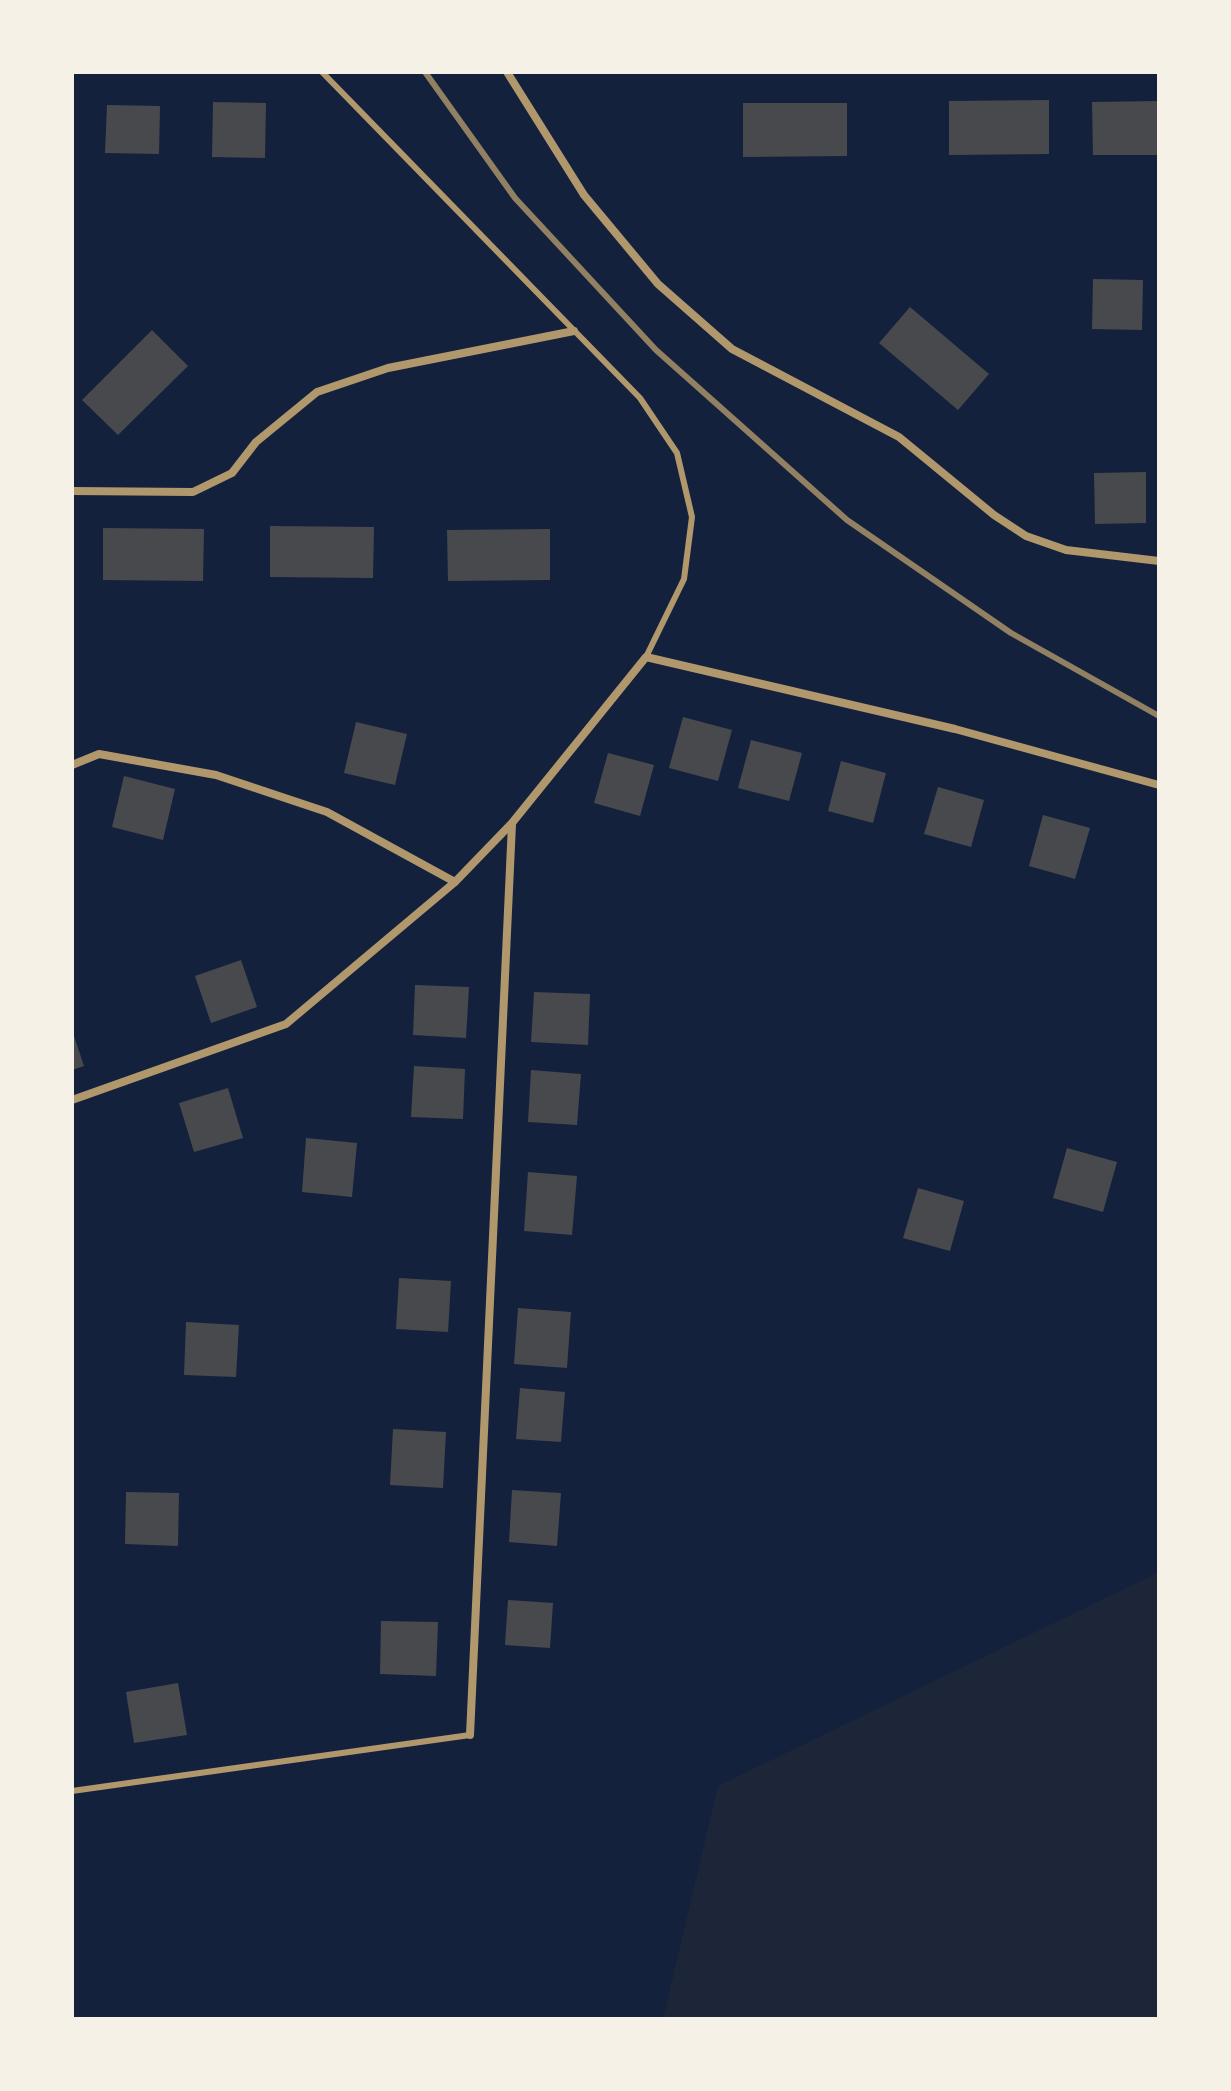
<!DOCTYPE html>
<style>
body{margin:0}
#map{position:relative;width:1231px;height:2091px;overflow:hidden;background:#14213d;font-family:"Exo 2",sans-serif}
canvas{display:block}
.frame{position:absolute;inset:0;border:74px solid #f6f1e7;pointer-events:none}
</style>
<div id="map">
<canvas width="1231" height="2091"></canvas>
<div class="frame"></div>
</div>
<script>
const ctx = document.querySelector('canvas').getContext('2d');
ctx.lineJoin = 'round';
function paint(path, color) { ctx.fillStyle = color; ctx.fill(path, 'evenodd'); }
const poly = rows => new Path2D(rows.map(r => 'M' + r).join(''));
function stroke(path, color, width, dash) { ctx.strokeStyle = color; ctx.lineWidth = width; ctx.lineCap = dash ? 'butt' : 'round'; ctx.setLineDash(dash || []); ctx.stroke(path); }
paint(poly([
 [1159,1572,1159,2019,663,2019,718,1786]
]), '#1d2539');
paint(poly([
 [1049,100,1049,154,949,155,949,101],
 [1159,101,1159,155,1093,155,1092,102],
 [213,102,266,103,265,158,212,157],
 [743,103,847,103,847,156,743,157],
 [107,105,160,106,159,154,105,153],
 [1093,279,1143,280,1142,330,1092,329],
 [910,307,989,374,958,410,879,343],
 [152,330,188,366,118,435,82,400],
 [1146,472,1146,523,1095,524,1094,473],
 [270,526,374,527,373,578,270,577],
 [103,528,204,529,203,581,103,580],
 [550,529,550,580,448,581,447,530],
 [683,717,732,730,718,781,669,768],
 [356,722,407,734,395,785,344,773],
 [751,740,802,753,789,801,738,788],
 [608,753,654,765,640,816,594,803],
 [841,761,886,773,873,823,828,811],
 [124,776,175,789,163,840,112,827],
 [938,787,984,800,971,847,924,834],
 [1043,815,1090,828,1075,879,1029,866],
 [241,960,257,1007,211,1023,195,976],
 [415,985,469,987,466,1038,413,1035],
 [534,992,590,994,588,1045,531,1042],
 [72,1030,84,1066,72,1070],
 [414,1066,465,1069,463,1119,411,1117],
 [531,1070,581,1074,577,1125,528,1122],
 [228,1088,243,1138,194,1152,179,1103],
 [306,1138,357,1143,352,1197,302,1192],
 [1067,1148,1117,1162,1103,1212,1053,1198],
 [528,1172,577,1176,572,1235,524,1231],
 [918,1188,964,1201,950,1251,903,1238],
 [399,1278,451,1281,448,1332,396,1329],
 [518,1308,571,1312,567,1368,514,1364],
 [186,1322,239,1325,236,1377,184,1375],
 [520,1388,565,1392,561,1442,516,1439],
 [393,1429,446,1432,443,1488,390,1485],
 [512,1490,561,1493,557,1546,509,1542],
 [126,1492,179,1493,178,1546,125,1544],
 [508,1600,553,1603,550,1648,505,1645],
 [381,1621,438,1622,436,1676,380,1674],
 [178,1683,187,1735,134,1743,126,1692]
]), '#48494c');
stroke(poly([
 [322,72,640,398,677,453,692,517,684,579,646,657],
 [72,1791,470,1735]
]), '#b1986c', 6);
stroke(poly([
 [507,72,584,195,658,284,732,349,899,437,994,515,1026,536,1066,550,1159,561],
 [72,491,193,492,232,473,256,442,317,392,388,368,574,331],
 [72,765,99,754,216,775,327,812,455,882],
 [72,1100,286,1024,455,882,512,823,646,657,955,729,1159,785],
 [470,1735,512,824]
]), '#b1986c', 8);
stroke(poly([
 [425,72,515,198,656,350,847,520,1011,633,1159,716]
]), '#918062', 6);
</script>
